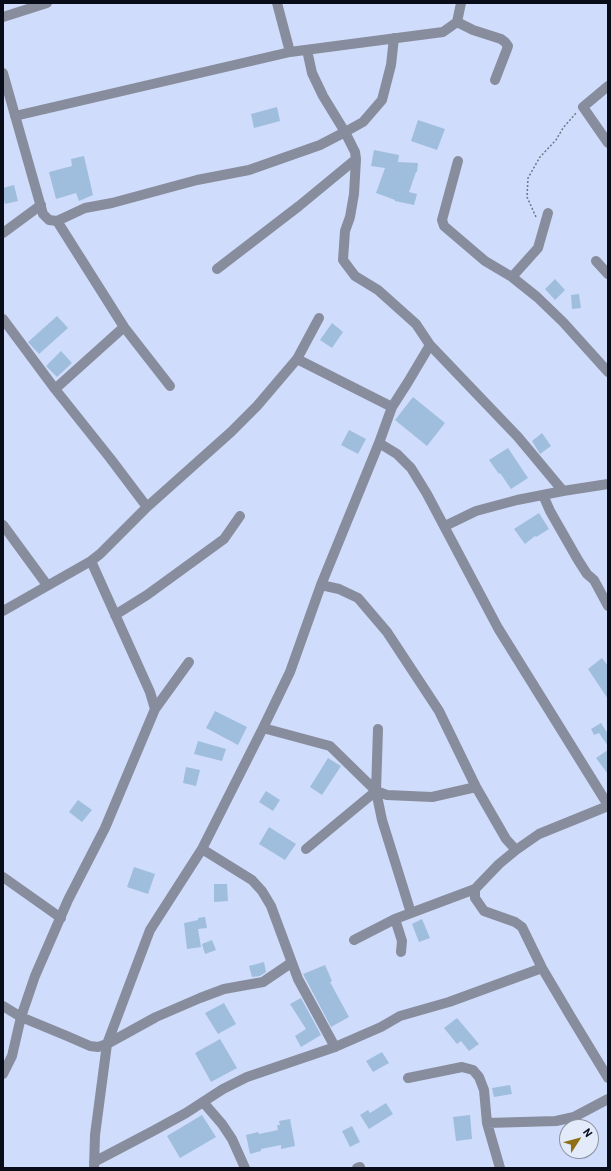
<!DOCTYPE html>
<style>
body{margin:0}
#map{position:relative;width:611px;height:1171px;overflow:hidden;background:#d0dcfb;font-family:Barlow,sans-serif}
canvas{display:block}
.frame{position:absolute;inset:0;border:4px solid #090d1a;pointer-events:none}
.north{position:absolute;left:559px;top:1119px;width:40px;height:40px;box-sizing:border-box;background:#e3eaf9;border:1px solid #8c92a0;border-radius:50%;rotate:54deg;font-size:11px;font-weight:700;line-height:16px;text-align:center;color:#090d1a}
.north::after{content:'';display:block;margin:auto;width:14px;height:18px;background:#8f7015;clip-path:polygon(50% 0,100% 100%,50% 72%,0 100%)}
</style>
<div id="map">
<canvas width="611" height="1171"></canvas>
<div class="frame"></div>
<div class="north">N</div>
</div>
<script>
const ctx = document.querySelector('canvas').getContext('2d');
ctx.lineJoin = 'round';
function paint(path, color) { ctx.fillStyle = color; ctx.fill(path, 'evenodd'); }
const poly = rows => new Path2D(rows.map(r => 'M' + r).join(''));
function stroke(path, color, width, dash) { ctx.strokeStyle = color; ctx.lineWidth = width; ctx.lineCap = dash ? 'butt' : 'round'; ctx.setLineDash(dash || []); ctx.stroke(path); }
paint(poly([
 [277,107,280,121,254,128,251,114],
 [418,120,445,129,437,150,411,141],
 [374,150,399,155,398,162,418,163,417,172,416,172,409,192,417,194,414,205,395,201,395,200,376,193,385,168,371,166],
 [84,156,93,195,79,201,76,193,56,199,49,172,72,166,71,159],
 [14,185,18,201,5,204,3,198,3,188],
 [555,279,565,290,555,300,545,289],
 [579,294,581,308,572,309,571,295],
 [57,316,68,328,39,354,28,342],
 [332,323,343,332,332,348,320,340],
 [61,351,72,363,57,377,46,366],
 [413,397,445,423,427,446,395,420],
 [349,430,366,439,358,454,341,445],
 [542,433,551,446,540,454,532,441],
 [508,448,528,478,511,489,500,473,499,474,489,460],
 [539,513,549,529,536,537,535,536,525,544,514,529],
 [602,658,608,666,608,699,588,669],
 [215,711,247,727,238,745,206,728],
 [601,723,608,734,608,746,599,733,594,735,591,729],
 [198,741,226,749,222,761,194,754],
 [608,750,608,774,596,758],
 [328,758,341,766,322,795,310,787],
 [186,767,200,770,196,786,183,783],
 [266,791,280,800,273,811,259,802],
 [78,800,92,810,82,822,69,812],
 [269,827,296,844,285,860,259,844],
 [134,867,155,874,148,894,127,887],
 [214,884,227,884,228,901,214,902],
 [205,917,207,928,198,929,201,947,187,949,184,923,198,920,198,918],
 [422,919,430,938,419,942,412,924],
 [212,940,216,950,205,954,202,944],
 [264,962,266,972,260,976,252,977,249,966],
 [325,965,332,981,330,982,349,1017,331,1027,303,974],
 [301,998,321,1035,301,1047,295,1036,306,1029,290,1004],
 [224,1003,236,1024,218,1034,205,1013],
 [457,1018,479,1044,469,1051,461,1041,457,1044,444,1028],
 [220,1039,237,1068,211,1082,195,1053],
 [382,1052,389,1063,373,1072,366,1061],
 [510,1085,512,1094,494,1097,492,1088],
 [386,1103,393,1114,369,1129,360,1115,368,1110,370,1113],
 [202,1115,216,1137,180,1158,167,1136],
 [470,1115,472,1139,456,1141,453,1117],
 [290,1119,295,1146,281,1149,281,1145,261,1149,261,1151,250,1154,246,1135,258,1132,259,1134,278,1130,277,1125,280,1125,279,1121],
 [352,1126,360,1142,350,1147,342,1131]
]), '#9fbedd');
stroke(poly([
 [536,217,527,197,528,178,540,157,556,140,563,128,576,113]
]), '#6f778d', 1.5, [2, 2]);
stroke(poly([
 [277,3,290,52],
 [3,17,47,3],
 [457,22,473,30,501,39,505,42,508,46,507,49,495,80],
 [307,50,312,73,323,96,345,132,355,152,356,159,354,194,350,217,345,231,343,260,355,276,378,290,416,324,430,345,518,437,563,491],
 [3,73,43,214,49,220,57,221,85,208,112,203,197,180,249,170,320,145,345,132,363,122,382,100,391,65,394,38],
 [608,86,583,107,608,143],
 [15,116,290,52,443,32,457,22,461,3],
 [458,161,442,220,444,226,485,261,512,277,537,297,563,322,608,372],
 [57,221,124,327,170,386],
 [3,233,41,205],
 [596,261,608,274],
 [217,269,299,206,356,159],
 [512,277,538,248,548,213],
 [3,319,55,389,110,458,147,507],
 [297,359,392,407],
 [55,389,124,327],
 [379,443,397,454,411,468,427,494,498,628,608,805],
 [543,495,550,511,578,560,587,574,594,580,608,606],
 [3,525,47,585],
 [445,526,476,511,517,500,563,491,608,484],
 [91,561,150,692,155,709],
 [321,585,339,589,358,598,387,632,439,711,476,787,506,839,516,850],
 [3,611,91,561,100,554,147,507,231,432,257,406,297,359,319,318],
 [115,615,147,595,224,539,240,516],
 [263,728,330,746,376,791,387,795,432,797,476,787],
 [378,729,376,791,382,820,411,913],
 [608,806,539,834,516,850,499,864,475,889,475,898,484,911,515,922,522,927,542,968,571,1017,608,1078],
 [202,849,252,880,262,891,271,906,298,979,335,1047],
 [306,849,376,791],
 [3,877,61,918],
 [395,919,402,941,401,952],
 [354,940,395,919,475,889],
 [3,1006,21,1017,67,1036,90,1046,98,1047,107,1044,156,1017,200,998,224,989,263,982,291,963],
 [3,1074,12,1056,21,1017,35,976,68,900,105,828,155,709,189,662],
 [408,1078,462,1067,473,1070,479,1077,484,1090,487,1123],
 [203,1102,222,1124,232,1139,245,1168],
 [94,1162,153,1131,186,1113,223,1089,247,1077,335,1047,381,1027,400,1016,449,1002,542,968],
 [94,1168,95,1135,107,1044,150,930,202,849,263,728,290,672,321,585,379,443,392,407,408,382,430,345],
 [357,1168,360,1167],
 [500,1168,487,1123,556,1121,574,1117,608,1099]
]), '#878d9d', 10);
</script>
